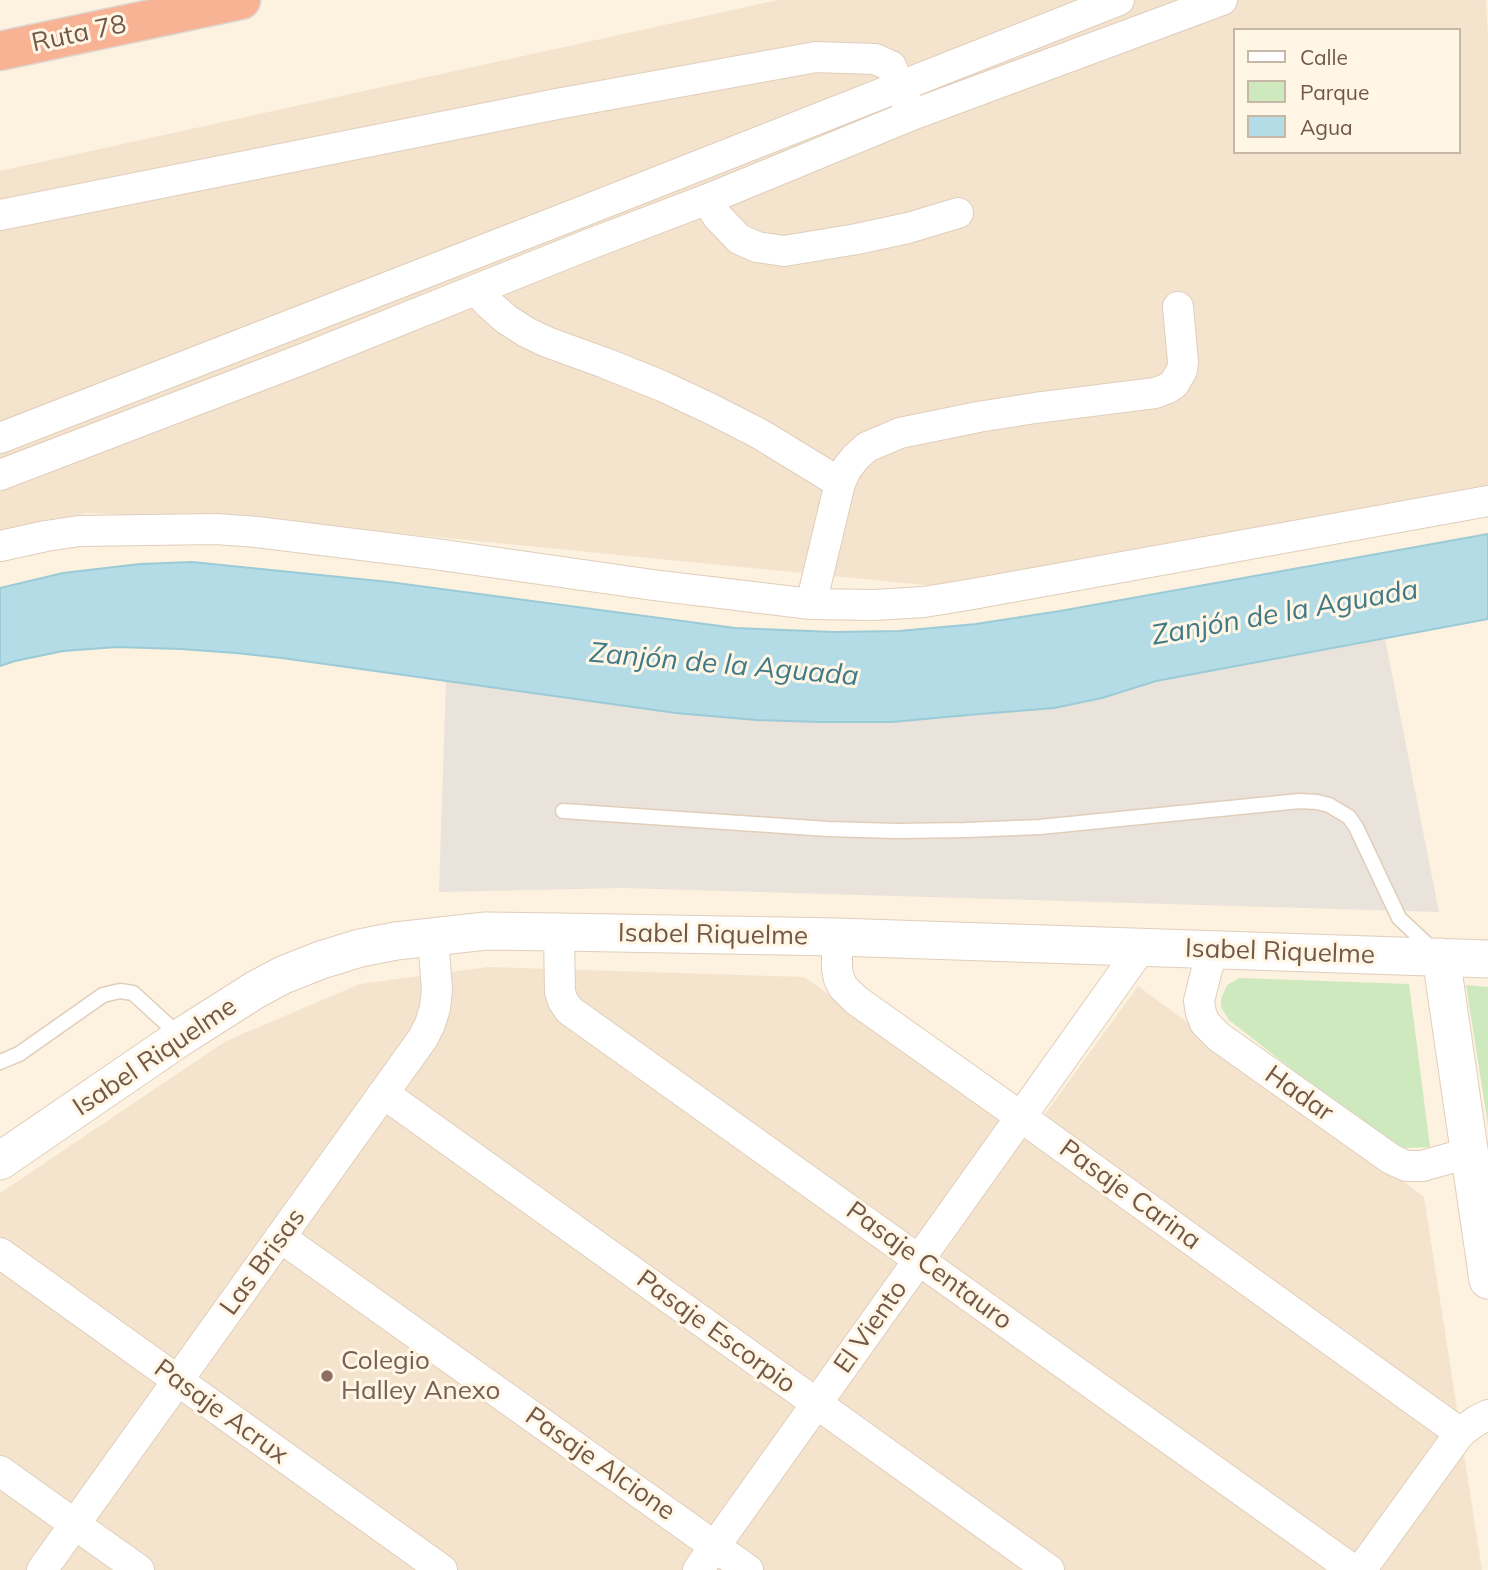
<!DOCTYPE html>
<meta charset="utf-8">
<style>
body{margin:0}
#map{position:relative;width:1488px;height:1570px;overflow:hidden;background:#fcf2df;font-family:Mulish,sans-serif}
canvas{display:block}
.legend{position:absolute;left:1233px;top:28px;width:228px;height:126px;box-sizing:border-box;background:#fff6e5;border:2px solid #c7b7a6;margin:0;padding:9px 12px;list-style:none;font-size:21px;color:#735847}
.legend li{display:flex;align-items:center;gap:14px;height:35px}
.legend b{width:35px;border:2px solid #c7b7a6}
</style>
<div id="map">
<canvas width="1488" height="1570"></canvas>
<ul class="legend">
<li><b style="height:9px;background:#fff"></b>Calle</li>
<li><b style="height:19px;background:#cee9be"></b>Parque</li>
<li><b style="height:19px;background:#b4dce6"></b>Agua</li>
</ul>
</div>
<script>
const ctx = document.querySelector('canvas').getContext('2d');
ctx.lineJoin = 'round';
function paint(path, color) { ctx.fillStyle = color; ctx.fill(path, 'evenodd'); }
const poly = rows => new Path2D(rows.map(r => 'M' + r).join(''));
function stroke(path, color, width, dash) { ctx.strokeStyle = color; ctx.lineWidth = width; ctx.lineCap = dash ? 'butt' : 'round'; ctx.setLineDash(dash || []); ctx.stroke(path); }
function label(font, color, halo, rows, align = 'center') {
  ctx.font = font + ' Mulish,sans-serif'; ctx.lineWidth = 6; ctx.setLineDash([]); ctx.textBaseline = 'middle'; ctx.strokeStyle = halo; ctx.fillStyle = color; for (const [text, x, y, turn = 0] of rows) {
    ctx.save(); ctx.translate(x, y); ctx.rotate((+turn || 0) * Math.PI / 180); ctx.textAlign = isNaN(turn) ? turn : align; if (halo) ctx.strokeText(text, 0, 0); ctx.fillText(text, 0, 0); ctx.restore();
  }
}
paint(poly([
 [778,0,1486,0,1488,36,1488,493,935,586,283,522,88,513,0,532,0,171],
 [1234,30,1458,30,1458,152,1234,152],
 [488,967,804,977,1030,1135,1138,986,1424,1197,1482,1570,0,1570,0,1193,226,1041,360,984]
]), '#f4e4cd');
paint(poly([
 [1385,639,1439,912,623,888,439,892,446,681,676,713,756,720,819,722,892,722,1054,708,1102,698,1156,681]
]), '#eae3db');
paint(poly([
 [1239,978,1409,984,1430,1147,1406,1148,1393,1147,1381,1139,1229,1020,1221,1007,1221,999,1227,985],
 [1466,985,1488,987,1488,1125]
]), '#cee9be');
const water = poly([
 [1488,534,1488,619,1156,681,1102,698,1054,708,968,715,892,722,819,722,756,720,676,713,282,658,236,653,181,649,117,647,63,651,15,661,0,666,0,588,63,573,140,564,192,562,389,582,735,628,834,632,899,631,976,624,1060,611,1488,534]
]);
paint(water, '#b4dce6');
stroke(water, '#9acbd7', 2);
const service = poly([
 [563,811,828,829,897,831,966,830,1040,827,1300,801,1317,802,1329,805,1349,817,1356,827,1399,918,1434,951],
 [0,1062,19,1054,103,995,120,991,133,993,180,1036]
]);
const minor = poly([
 [708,199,717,216,739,239,757,247,784,251,857,239,908,228,958,213],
 [0,215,557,104,816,57,875,59,891,66,907,103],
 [476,290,489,304,506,319,526,332,547,342,605,363,662,386,711,409,760,434,840,483],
 [0,438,576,214,1119,0],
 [0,475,303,359,590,244,708,199,912,115,1222,0],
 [0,546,46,536,79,531,216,529,257,532,435,554,653,585,811,604,874,605,924,602,973,594,1488,501],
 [811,604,840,483,847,468,856,457,867,447,900,433,978,417,1035,408,1155,393,1166,389,1174,384,1182,370,1183,362,1178,307],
 [559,932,560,992,563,1001,569,1010,1353,1570],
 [837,937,837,969,839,979,843,987,856,1000,1021,1117,1460,1433],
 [1214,951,1207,969,1199,1001,1201,1013,1205,1023,1219,1037,1391,1159,1406,1166,1422,1166,1469,1153],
 [383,1093,1049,1570],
 [280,1237,748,1570],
 [0,1253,442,1570],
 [0,1471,139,1570],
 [42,1570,423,1038,430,1024,435,1008,437,990,433,937],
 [698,1570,1141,948],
 [1361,1570,1460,1433,1476,1421,1488,1415]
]);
const tertiary = poly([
 [1441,957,1488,1280],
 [0,1161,181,1037,255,990,283,975,321,960,360,948,396,941,486,931,559,932,837,937,1488,959]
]);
const motorway = poly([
 [0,51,241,0]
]);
stroke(service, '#e0cebb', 17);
stroke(minor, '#e0cebb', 32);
stroke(tertiary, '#e0cebb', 39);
stroke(motorway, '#ddd7d3', 41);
stroke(service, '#fff', 14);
stroke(minor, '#fff', 30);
stroke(tertiary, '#fff', 37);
stroke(motorway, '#f8b294', 38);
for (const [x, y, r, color] of [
 [327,1376,7,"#8d6e63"]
]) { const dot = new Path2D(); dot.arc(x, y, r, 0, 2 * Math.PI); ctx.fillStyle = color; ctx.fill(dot); stroke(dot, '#fff6e5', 2.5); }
label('26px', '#735847', '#fff6e5', [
 ["Ruta 78",79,34,-12],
 ["Isabel Riquelme",713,935,1],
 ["Isabel Riquelme",1280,952,2],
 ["Isabel Riquelme",155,1057,-34],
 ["Hadar",1299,1094,35],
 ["Pasaje Carina",1130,1195,36],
 ["Las Brisas",263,1262,-54],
 ["Pasaje Centauro",929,1266,36],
 ["El Viento",871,1327,-55],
 ["Pasaje Escorpio",716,1332,36],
 ["Pasaje Acrux",221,1412,36],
 ["Pasaje Alcione",600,1464,35]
]);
label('26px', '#785e54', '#fff6e5', [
 ["Colegio",341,1361],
 ["Halley Anexo",341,1391]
], 'left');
label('italic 28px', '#407987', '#fff6e5', [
 ["Zanjón de la Aguada",1285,613,-10],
 ["Zanjón de la Aguada",724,665,5]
]);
</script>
